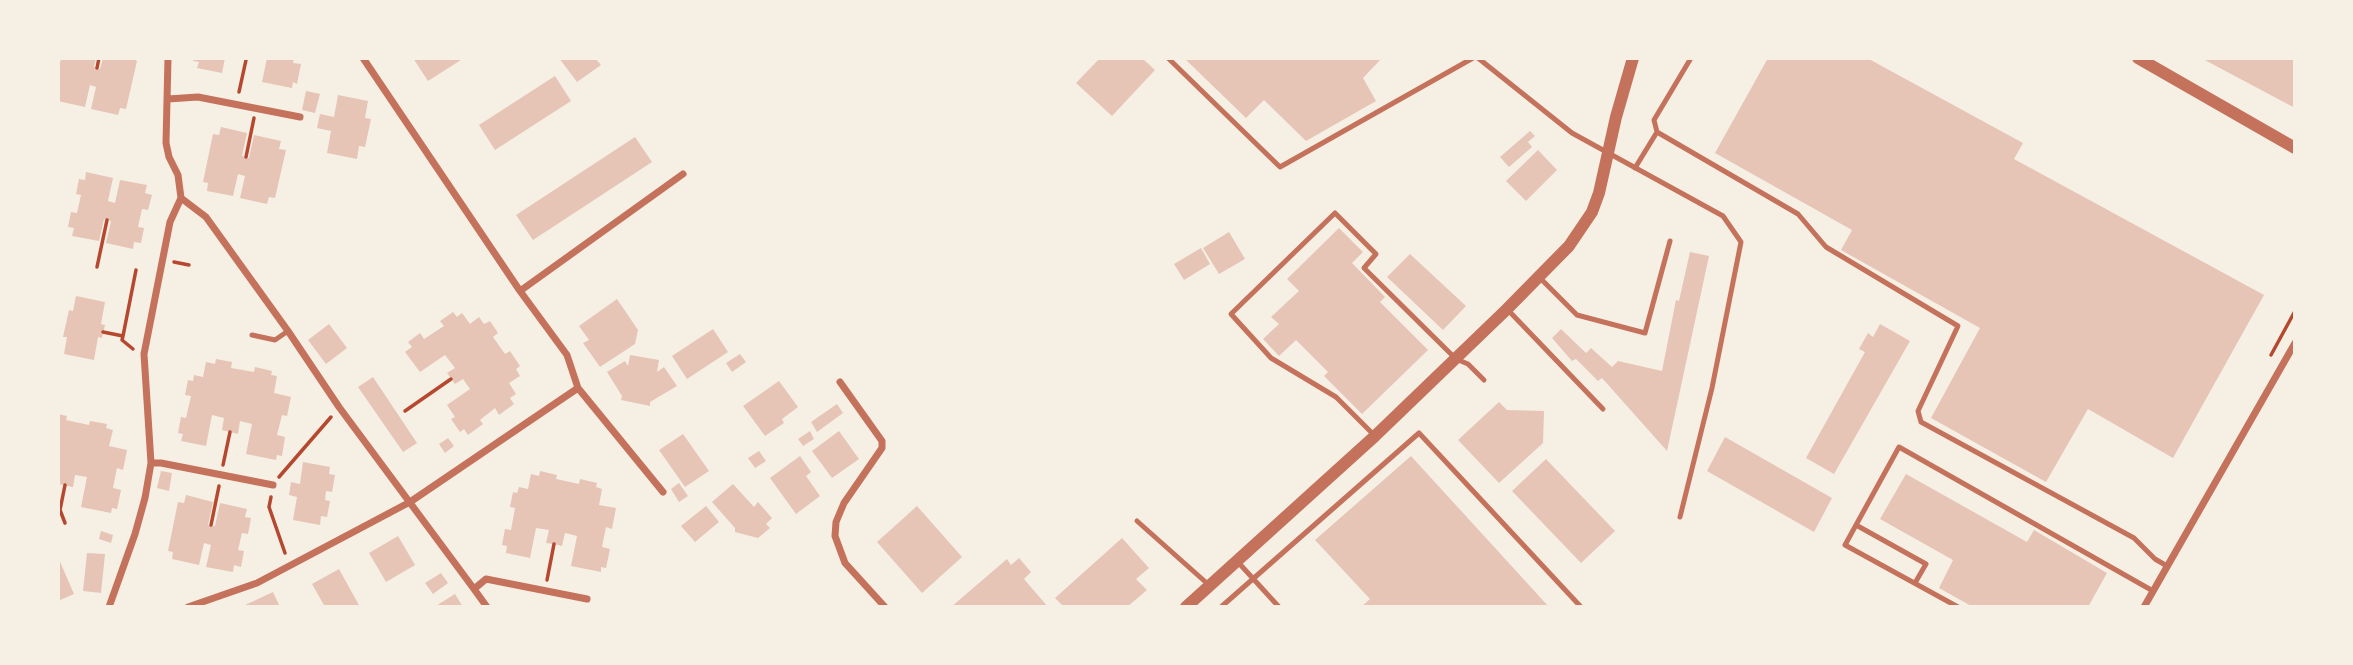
<!DOCTYPE html>
<style>
body{margin:0}
#map{position:relative;width:2353px;height:665px;overflow:hidden;background:#f6efe4;font-family:Signika,sans-serif}
canvas{display:block}
.frame{position:absolute;inset:0;border:60px solid #f6efe4;pointer-events:none}
</style>
<div id="map">
<canvas width="2353" height="665"></canvas>
<div class="frame"></div>
</div>
<script>
const ctx = document.querySelector('canvas').getContext('2d');
ctx.lineJoin = 'round';
function paint(path, color) { ctx.fillStyle = color; ctx.fill(path, 'evenodd'); }
const poly = rows => new Path2D(rows.map(r => 'M' + r).join(''));
function stroke(path, color, width, dash) { ctx.strokeStyle = color; ctx.lineWidth = width; ctx.lineCap = dash ? 'butt' : 'round'; ctx.setLineDash(dash || []); ctx.stroke(path); }
paint(poly([
 [61,58,96,58,94,67,100,69,103,58,131,58,137,61,126,109,120,108,118,115,91,109,96,87,90,85,85,107,58,101,58,73],
 [194,58,225,58,222,73,197,68,199,62,193,61],
 [267,58,294,58,293,63,301,64,297,84,293,82,292,88,262,82],
 [413,58,464,58,428,81],
 [559,58,595,58,601,65,577,82],
 [1100,58,1142,58,1155,70,1112,116,1076,83],
 [1184,58,1382,58,1363,78,1376,101,1306,141,1264,100,1246,118],
 [1768,58,1867,58,2023,143,2014,159,2264,295,2173,458,2088,409,2046,482,1931,418,1980,328,1841,250,1852,230,1715,153],
 [2201,58,2295,58,2295,108],
 [555,76,571,101,495,150,479,125],
 [306,91,320,94,315,113,302,110],
 [338,95,368,101,365,118,371,119,365,147,359,146,357,159,327,153,331,131,317,128,320,114,334,117],
 [221,127,247,133,242,156,249,158,254,135,281,141,279,149,286,150,275,198,269,197,267,204,240,198,245,176,238,174,233,196,207,191,208,183,203,182,213,134,219,135],
 [1530,131,1535,136,1528,142,1532,147,1509,167,1500,157],
 [635,137,652,162,533,240,516,215],
 [1538,150,1557,170,1526,201,1506,181],
 [86,172,113,178,108,201,115,203,120,180,147,185,145,193,152,195,148,210,142,209,138,227,144,228,141,243,134,242,133,249,106,243,111,221,104,219,99,241,72,236,74,228,68,227,71,212,77,213,81,195,76,194,79,179,85,180],
 [1339,228,1363,252,1352,263,1385,297,1380,302,1428,350,1362,414,1324,376,1328,372,1296,340,1279,356,1263,339,1279,324,1271,317,1299,291,1287,279],
 [1229,232,1245,259,1219,274,1203,248],
 [1201,248,1210,264,1184,280,1174,264],
 [1690,252,1709,256,1667,451,1602,378,1598,381,1576,359,1572,361,1552,338,1561,329,1586,353,1591,348,1612,367,1618,361,1662,371,1676,300,1679,301],
 [1410,254,1466,306,1443,330,1387,277],
 [76,296,105,302,101,324,105,325,102,338,98,337,94,360,64,354,67,337,63,337,69,310,73,311],
 [617,299,638,330,635,344,600,367,583,343,589,340,579,326],
 [453,312,457,317,462,313,470,324,479,317,484,324,490,321,498,333,493,337,505,354,510,351,520,366,516,369,520,376,509,383,516,394,510,398,514,404,499,415,495,408,480,420,483,424,468,435,464,429,460,432,451,419,455,417,447,405,470,389,463,379,455,384,447,373,455,368,445,355,420,372,405,352,412,347,408,342,420,333,424,339,444,326,440,321],
 [329,324,347,348,326,364,308,340],
 [1880,324,1910,341,1834,474,1806,458,1865,352,1859,349,1868,333,1873,337],
 [713,329,728,352,687,379,672,356],
 [740,354,746,362,732,372,726,363],
 [630,355,659,360,657,372,664,367,677,386,650,402,650,406,621,400,622,396,607,372,625,361,628,366],
 [216,359,232,362,231,368,254,372,255,367,272,371,271,375,277,376,274,393,291,397,287,416,282,415,277,435,285,437,282,456,277,455,276,460,246,454,252,424,240,421,238,434,222,430,224,418,212,415,206,446,181,441,183,434,178,433,181,417,186,418,191,396,185,395,188,380,193,381,194,375,203,377,206,362,215,364],
 [373,377,417,443,403,452,358,387],
 [779,381,798,407,782,419,784,423,765,436,743,406],
 [1499,402,1507,410,1544,411,1543,443,1499,483,1458,440],
 [837,404,843,413,817,432,811,422],
 [58,414,67,416,66,420,89,425,90,421,107,424,106,428,113,430,109,446,127,450,123,470,117,468,113,488,121,490,117,509,112,508,111,513,81,507,87,477,75,475,73,487,58,484],
 [810,431,814,439,803,446,798,439],
 [839,431,859,459,832,478,812,451],
 [683,434,709,471,685,487,659,450],
 [1725,437,1832,498,1814,532,1707,471],
 [448,438,454,446,445,453,439,444],
 [759,451,766,461,755,468,748,458],
 [800,456,811,472,806,476,820,496,796,514,770,478],
 [1411,456,1549,607,1361,607,1370,599,1315,540],
 [1546,459,1615,531,1581,563,1512,491],
 [303,462,330,467,329,474,335,475,332,492,326,491,325,500,330,501,327,517,321,516,320,525,293,520,297,497,289,495,291,482,300,484],
 [161,471,172,473,169,491,157,488],
 [540,471,557,475,556,479,579,484,580,479,597,483,596,487,602,489,599,505,616,508,612,529,606,527,602,547,610,549,606,568,601,567,601,572,571,566,577,536,565,533,562,546,554,544,546,543,549,530,536,528,530,558,506,553,507,546,502,545,505,529,511,530,515,508,510,507,513,492,517,493,519,487,528,489,531,474,539,476],
 [1906,474,2027,542,2034,530,2107,573,2088,607,1973,607,1939,588,1953,560,1880,519],
 [679,483,688,496,679,502,671,489],
 [733,484,754,507,758,502,772,518,766,524,770,528,758,538,735,532,735,528,712,502],
 [186,495,213,502,208,525,215,526,220,503,247,509,245,517,251,518,248,534,242,533,238,550,244,551,241,567,234,565,233,572,206,567,211,545,204,543,199,565,172,559,173,552,168,551,178,502,184,503],
 [706,506,719,522,695,542,681,526],
 [917,506,962,557,922,593,877,542],
 [101,531,113,535,111,543,99,539],
 [398,536,415,565,386,582,369,553],
 [1122,538,1149,568,1136,579,1147,590,1127,607,1064,607,1055,598],
 [87,553,105,554,101,593,83,591],
 [58,557,74,594,58,601],
 [1019,558,1031,572,1024,579,1048,607,951,607,1007,559,1011,565],
 [339,569,360,607,325,607,312,584],
 [441,573,448,583,433,594,425,583],
 [273,592,280,607,241,607],
 [455,594,463,607,434,607]
]), '#e6c5b7');
stroke(poly([
 [97,68,99,58],
 [239,92,246,60],
 [246,157,254,118],
 [174,262,189,265],
 [97,267,107,220],
 [103,332,123,336,136,270],
 [123,336,122,340,133,349],
 [2271,355,2295,311],
 [405,411,451,379],
 [223,465,230,432],
 [279,477,331,417],
 [271,497,269,507,285,553],
 [65,523,60,510,65,485],
 [211,525,219,486],
 [547,580,554,544]
]), '#b5482f', 3.5);
stroke(poly([
 [1168,58,1280,167,1473,58],
 [1478,58,1572,133,1723,216,1741,242,1712,388,1680,517],
 [1657,132,1654,120,1691,58],
 [1635,168,1657,132,1798,214,1826,247,1958,326,1918,411,1921,422,2134,538,2155,559,2167,566],
 [1540,278,1577,315,1645,333,1670,241],
 [1507,309,1603,409],
 [252,335,275,340,288,331],
 [1375,436,1336,397,1271,358,1231,314,1335,213,1376,254,1364,268,1456,359,1468,364,1484,380],
 [1137,521,1210,586],
 [1856,525,1926,564,1915,583],
 [1237,561,1279,607],
 [1221,607,1419,433,1581,607],
 [1958,607,1845,545,1899,447,2153,591]
]), '#c5725c', 5);
stroke(poly([
 [168,58,166,143,169,157,178,175,181,198,206,217,288,331,339,407,474,589,486,579,587,599],
 [363,58,520,291,567,355,578,388,663,492],
 [168,99,198,97,300,117],
 [520,291,683,174],
 [840,382,882,441,882,448,844,503,836,522,835,536,845,563,885,607],
 [151,463,161,463,273,485],
 [474,589,487,607],
 [109,607,135,534,145,498,151,463,144,354,170,222,181,198],
 [188,607,257,583,410,502,578,388],
 [2144,607,2295,343]
]), '#c5725c', 7);
stroke(poly([
 [2138,58,2295,148],
 [1186,607,1375,436,1507,309,1569,246,1592,212,1599,193,1616,117,1633,58]
]), '#c5725c', 12);
</script>
